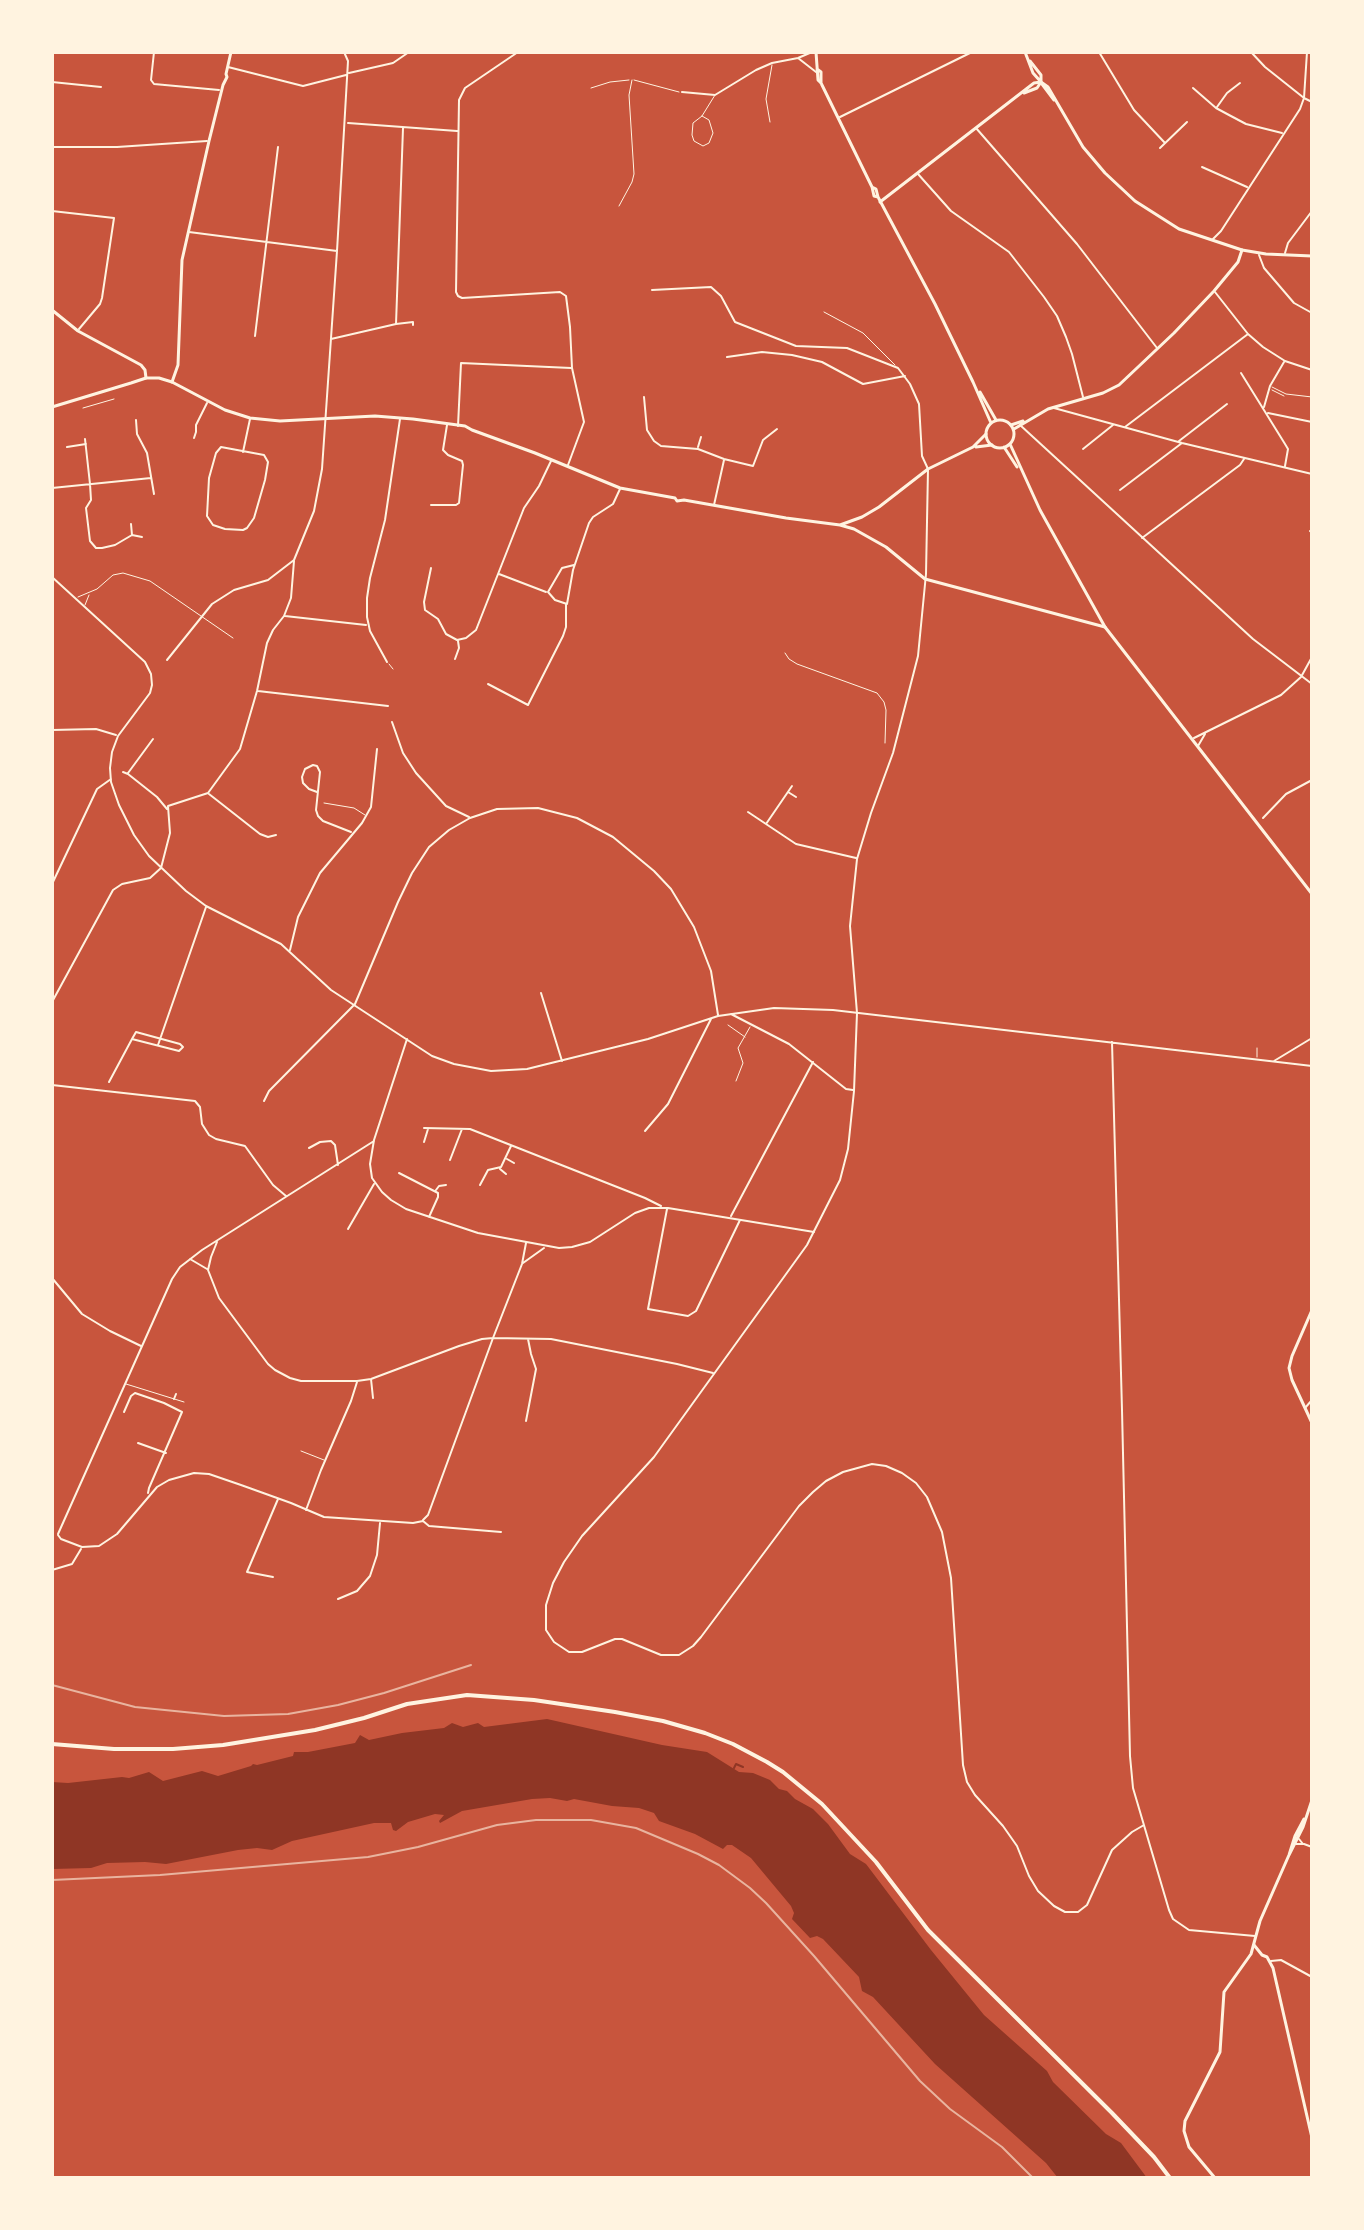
<!DOCTYPE html>
<style>
body{margin:0}
#map{position:relative;width:1364px;height:2230px;overflow:hidden;background:#c8553d;font-family:Manrope,sans-serif}
canvas{display:block}
.frame{position:absolute;inset:0;border:54px solid #fff3e0;pointer-events:none}
</style>
<div id="map">
<canvas width="1364" height="2230"></canvas>
<div class="frame"></div>
</div>
<script>
const ctx = document.querySelector('canvas').getContext('2d');
ctx.lineJoin = 'round';
function paint(path, color) { ctx.fillStyle = color; ctx.fill(path, 'evenodd'); }
const poly = rows => new Path2D(rows.map(r => 'M' + r).join(''));
function stroke(path, color, width, dash) { ctx.strokeStyle = color; ctx.lineWidth = width; ctx.lineCap = dash ? 'butt' : 'round'; ctx.setLineDash(dash || []); ctx.stroke(path); }
paint(poly([
 [547,1719,662,1745,707,1752,739,1772,753,1773,770,1780,779,1789,787,1791,795,1799,813,1809,828,1824,850,1854,866,1864,931,1950,984,2015,1047,2071,1053,2082,1106,2134,1121,2143,1147,2178,1058,2178,1046,2163,935,2064,873,1997,862,1991,859,1977,823,1939,817,1936,810,1938,792,1919,794,1913,791,1906,751,1858,732,1845,727,1845,723,1849,695,1834,659,1821,654,1813,639,1808,612,1806,574,1799,567,1801,550,1798,532,1799,462,1811,440,1823,439,1821,444,1815,435,1814,408,1822,396,1831,393,1830,391,1823,374,1823,292,1841,272,1850,257,1848,238,1850,166,1864,145,1862,107,1863,91,1868,52,1869,52,1782,68,1783,122,1777,129,1778,149,1772,163,1781,202,1771,218,1776,251,1766,253,1764,257,1765,293,1756,294,1752,308,1752,355,1743,360,1735,369,1740,402,1733,444,1728,452,1723,463,1727,478,1723,484,1727]
]), '#8f3625');
stroke(poly([
 [734,1768,736,1764,743,1767]
]), '#8f3625', 2);
stroke(poly([
 [634,80,679,92],
 [591,88,610,82,629,80],
 [702,116,709,120,713,133,709,143,703,146,694,141,692,135,693,123,702,116,715,95],
 [770,122,766,99,772,65],
 [619,206,632,182,634,174,629,95,632,80],
 [824,312,863,333,895,365],
 [1272,387,1286,394,1312,397],
 [1272,390,1284,396],
 [83,408,114,399],
 [78,597,97,589,113,575,123,573,150,581,233,638],
 [85,605,89,595],
 [785,653,789,659,797,664,877,693,884,702,886,710,885,743],
 [389,664,393,669],
 [324,803,354,808,365,815],
 [728,1025,745,1037],
 [1257,1057,1257,1048],
 [736,1081,743,1063,738,1048,750,1027],
 [126,1384,184,1402],
 [301,1451,324,1460]
]), '#fff3e0', 1);
stroke(poly([
 [154,52,151,80,154,84,219,90],
 [518,52,465,88,459,100,456,292,458,296,462,298,560,292,566,296,570,327,572,368,584,422,568,465],
 [1099,52,1134,110,1165,143],
 [1251,52,1265,67,1304,98,1312,102],
 [1201,53,1201,52],
 [798,58,816,72],
 [228,67,303,86,346,75],
 [349,73,393,63,409,52],
 [52,82,101,87],
 [1193,88,1216,108,1229,115,1246,124,1282,133],
 [682,92,715,95,756,70,772,63,798,58,812,52],
 [1217,107,1227,93,1240,83],
 [840,117,972,52],
 [348,123,457,131],
 [976,128,1077,244,1157,348],
 [52,147,117,147,207,141],
 [1160,148,1187,122],
 [1202,167,1247,187],
 [918,174,951,211,1009,252,1044,297,1057,316,1066,337,1072,354,1083,397],
 [52,211,114,218,102,298,100,304,79,329],
 [189,232,337,251],
 [1213,239,1221,231,1300,109,1304,98,1307,52],
 [1285,253,1288,243,1312,211],
 [1259,255,1264,268,1294,303,1312,313],
 [652,290,711,287,721,296,735,322,796,346,847,348,898,368,910,384,919,404,922,456,928,469,926,574,918,656,893,753,871,813,857,859,850,926,857,1013,854,1091,848,1149,840,1180,807,1245,654,1457,582,1536,564,1562,553,1583,546,1605,546,1630,554,1642,569,1652,582,1652,615,1639,622,1639,661,1655,679,1655,693,1646,701,1637,799,1506,813,1492,826,1481,843,1472,872,1464,886,1466,902,1473,916,1483,927,1497,942,1532,951,1578,963,1765,967,1782,975,1795,1003,1826,1017,1846,1029,1876,1038,1891,1054,1906,1065,1912,1078,1912,1087,1905,1112,1850,1132,1832,1144,1825],
 [1215,292,1248,334,1263,347,1285,361,1312,370],
 [396,324,403,128],
 [255,336,278,147],
 [331,339,396,324,413,322,413,325],
 [727,357,762,352,792,355,822,362,863,384,905,376],
 [1241,373,1285,444,1288,449,1285,466],
 [644,397,647,430,654,441,661,446,698,449,724,459,753,466,763,440,777,429],
 [1264,407,1270,386,1284,362],
 [1054,408,1182,443,1312,474],
 [1268,413,1312,422],
 [136,420,137,434,147,453,154,494],
 [1020,425,1253,639,1312,684],
 [458,426,461,363,571,368],
 [1125,427,1248,334],
 [194,438,196,432,196,425,207,403],
 [85,439,90,484,91,500,86,508,90,541,96,548,102,548,115,545,132,535],
 [1179,441,1227,404],
 [67,447,86,444],
 [221,447,264,455,268,462,265,480,254,518,247,528,243,530,225,529,213,525,207,516,209,478,216,453,221,447],
 [698,447,701,437],
 [1083,449,1113,425],
 [243,452,250,419],
 [52,488,151,478],
 [1120,490,1182,443],
 [431,505,456,505,459,503,463,465,462,461,448,455,443,450,447,425],
 [714,505,724,460],
 [131,524,132,535,142,537],
 [1310,531,1312,532],
 [1142,538,1240,465,1244,459],
 [574,565,562,568,548,592,555,600,567,604,573,570,589,523,593,517,613,504,620,489],
 [431,568,424,602,425,610,438,619,446,634,457,640,466,638,476,630,524,508,539,486,551,461],
 [499,574,546,592],
 [52,577,145,662,151,674,152,685,150,693,118,736,112,752,110,768,111,782,119,805,134,835,149,856,186,891,206,906,281,944,331,990,432,1056,454,1064,491,1071,527,1069,648,1039,718,1016,774,1008,833,1010,1312,1066],
 [285,616,366,625],
 [455,659,459,648,458,641],
 [167,660,212,604,234,590,268,580,294,560,314,511,322,469,337,251,348,61,344,52],
 [387,662,370,631,367,617,367,598,370,578,385,520,400,419],
 [488,684,528,705,563,636,566,627,566,605],
 [258,691,388,706],
 [392,722,403,753,416,773,446,806,469,817],
 [52,730,96,729,116,735],
 [1194,738,1281,695,1301,677,1312,657],
 [1198,746,1205,734],
 [123,772,128,774,157,797,167,809],
 [128,773,153,739],
 [317,792,309,789,303,783,302,777,305,769,313,765,317,766,320,772,316,810,318,816,323,821,351,832],
 [788,792,796,797],
 [209,794,260,834,268,837,276,835],
 [748,812,796,844,856,858],
 [1263,818,1286,794,1312,780],
 [766,824,792,786],
 [52,884,97,789,111,779],
 [290,950,298,917,320,873,362,823,371,807,377,749],
 [541,993,562,1061],
 [52,1002,113,890,122,884,150,878,161,868,170,833,168,806,208,793,240,749,257,691,267,643,273,630,284,616,291,598,294,561],
 [731,1014,789,1044,846,1089,853,1090],
 [407,1039,374,1140,370,1164,372,1178,382,1192,391,1200,406,1209,478,1233,559,1248,572,1247,590,1242,635,1213,649,1208,668,1208,814,1232],
 [1112,1042,1122,1410,1130,1756,1133,1788,1169,1910,1173,1919,1189,1930,1255,1936],
 [158,1045,206,907],
 [1274,1061,1312,1038],
 [109,1082,132,1039,136,1032,180,1044,183,1047,179,1051,132,1039],
 [52,1085,195,1101,200,1107,202,1124,209,1135,216,1139,245,1146,273,1185,286,1196],
 [264,1101,269,1091,355,1004,398,902,412,873,429,847,449,830,470,818,497,809,538,808,577,818,613,837,654,871,671,889,694,927,711,971,718,1015],
 [424,1128,470,1129,645,1198,661,1206],
 [645,1131,668,1104,711,1019],
 [424,1142,428,1129],
 [309,1148,320,1142,331,1141,335,1145,338,1165],
 [507,1159,514,1163],
 [450,1160,462,1129],
 [500,1169,506,1174],
 [399,1173,438,1193,438,1197,429,1217],
 [480,1185,488,1170,501,1167,511,1146],
 [436,1190,439,1186,446,1185],
 [667,1209,648,1309,688,1316,696,1311,740,1220],
 [731,1216,813,1062],
 [348,1229,374,1184],
 [217,1242,211,1257,208,1270,219,1298,268,1364,275,1370,290,1378,301,1381,357,1381,371,1379,459,1346,482,1339,493,1338,551,1339,677,1364,713,1373],
 [190,1259,207,1269],
 [523,1263,544,1248],
 [52,1278,82,1314,110,1331,141,1346],
 [371,1379,373,1398],
 [174,1399,176,1394],
 [1305,1408,1312,1400],
 [124,1412,131,1396,135,1393,164,1403,182,1412,149,1488,148,1493],
 [526,1421,536,1369,531,1354,528,1339],
 [138,1443,166,1453],
 [306,1510,321,1470,351,1401,357,1382],
 [423,1520,428,1515,493,1338,522,1264,526,1243],
 [58,1534,172,1279,180,1267,202,1250,374,1141],
 [58,1535,61,1539,82,1547,99,1546,117,1534,157,1487,169,1480,194,1473,209,1474,241,1485,291,1503,324,1517,413,1523,423,1521,429,1526,501,1532],
 [52,1570,72,1564,81,1549],
 [273,1577,247,1572,278,1499],
 [338,1599,357,1591,370,1576,377,1555,380,1523],
 [1296,1844,1303,1844,1299,1839],
 [1304,1844,1312,1847],
 [1271,1961,1281,1960,1312,1977]
]), '#fff3e0', 2);
stroke(poly([
 [1041,82,1048,87,1083,147,1105,173,1135,201,1179,229,1242,250],
 [1042,84,1054,100],
 [52,310,78,331,141,365,145,370,146,378],
 [172,382,178,365,182,260,209,141,223,85,227,77,226,74,231,52],
 [1254,1945,1262,1955,1267,1957,1273,1968,1312,2138]
]), '#fff3e0', 3);
stroke(poly([
 [1025,52,1033,73,1041,82],
 [1030,61,1041,75,1041,82],
 [1024,93,1037,88,1041,82],
 [880,202,1034,83,1041,82],
 [52,407,131,383,146,378,159,378,172,382,225,410,250,418,280,421,375,416,413,419,465,426,472,430,535,453,620,488,675,498,677,501,684,500,786,518,840,525,854,529,886,547,925,579,1105,627],
 [1011,425,1023,421],
 [1014,429,1048,409,1103,393,1119,385,1174,333,1214,291,1238,262,1242,250,1266,254,1312,256],
 [976,447,992,445],
 [840,525,862,517,879,507,928,469,973,447,986,434]
]), '#fff3e0', 3);
stroke(poly([
 [816,52,818,80,821,83,872,187,874,196,878,197],
 [817,69,821,72,821,83],
 [872,187,876,189,878,197,935,304,973,382,991,423],
 [980,392,996,420],
 '986 434a14 14 0 1 1 28 0a14 14 0 1 1-28 0Z',
 [1010,444,1040,510,1105,627,1312,894],
 [1004,447,1017,467],
 [1312,1310,1292,1356,1289,1368,1292,1380,1312,1423],
 [1289,1855,1303,1827,1312,1800],
 [1215,2178,1189,2147,1184,2131,1185,2121,1220,2052,1224,1992,1251,1954,1260,1921,1289,1855,1295,1836,1304,1819]
]), '#fff3e0', 3);
stroke(poly([
 [52,1744,114,1749,173,1749,223,1745,315,1730,364,1718,407,1704,467,1695,534,1700,615,1712,663,1721,705,1733,733,1744,767,1762,783,1772,822,1804,876,1862,928,1930,1112,2113,1154,2157,1170,2178]
]), '#fff3e0', 4);
stroke(poly([
 [52,1685,135,1707,224,1716,288,1714,338,1705,384,1693,471,1665],
 [52,1880,160,1875,368,1857,418,1847,497,1825,536,1820,591,1820,636,1828,698,1854,719,1865,750,1888,766,1903,814,1956,920,2081,950,2109,1002,2147,1033,2178]
]), '#e9b49f', 2);
</script>
